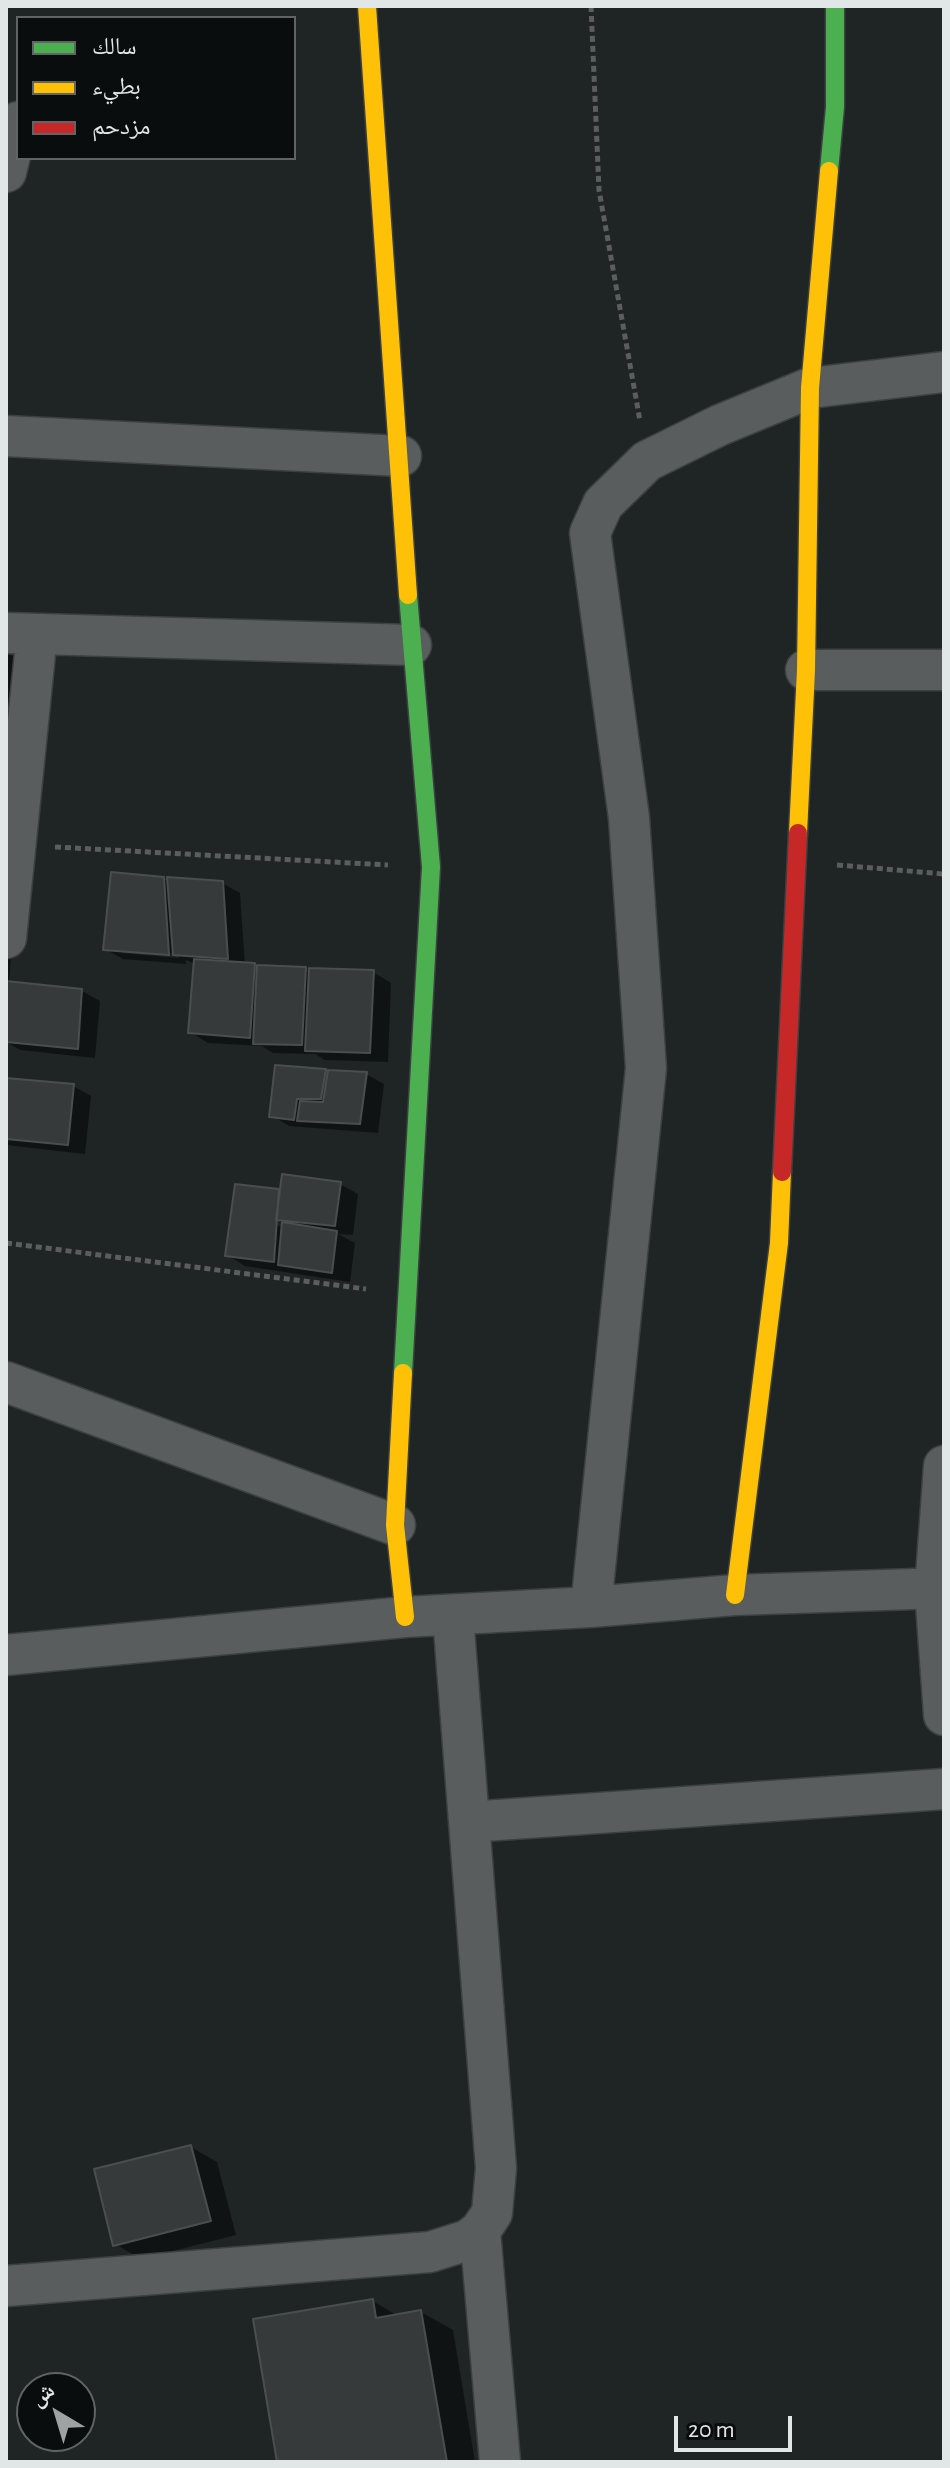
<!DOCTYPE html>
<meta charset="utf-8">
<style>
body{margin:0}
#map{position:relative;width:950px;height:2468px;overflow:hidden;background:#1f2424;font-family:"Alegreya Sans","Noto Naskh Arabic",sans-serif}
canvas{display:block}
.frame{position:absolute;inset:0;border:8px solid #e1e6e7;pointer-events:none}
.legend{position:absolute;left:16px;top:16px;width:280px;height:144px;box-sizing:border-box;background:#0a0d0e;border:2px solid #606465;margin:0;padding:10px 14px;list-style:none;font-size:24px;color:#e1e6e7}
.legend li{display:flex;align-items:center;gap:16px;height:40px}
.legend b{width:40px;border:2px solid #606465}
.north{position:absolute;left:16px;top:2372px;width:80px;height:80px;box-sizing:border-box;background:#0a0d0e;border:2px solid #606465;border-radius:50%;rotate:322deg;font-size:22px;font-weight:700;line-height:32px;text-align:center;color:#e1e6e7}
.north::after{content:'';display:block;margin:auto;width:28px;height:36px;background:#9da2a3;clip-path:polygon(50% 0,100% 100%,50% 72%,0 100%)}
.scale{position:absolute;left:674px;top:2416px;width:118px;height:36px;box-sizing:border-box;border:4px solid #e1e6e7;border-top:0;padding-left:10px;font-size:24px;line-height:28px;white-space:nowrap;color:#e1e6e7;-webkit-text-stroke:6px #0a0d0e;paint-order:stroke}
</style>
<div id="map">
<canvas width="950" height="2468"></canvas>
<div class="frame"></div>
<ul class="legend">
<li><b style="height:10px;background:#4caf50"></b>سالك</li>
<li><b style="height:10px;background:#ffc107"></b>بطيء</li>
<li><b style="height:10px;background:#c62828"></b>مزدحم</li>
</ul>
<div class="north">ش</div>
<div class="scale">20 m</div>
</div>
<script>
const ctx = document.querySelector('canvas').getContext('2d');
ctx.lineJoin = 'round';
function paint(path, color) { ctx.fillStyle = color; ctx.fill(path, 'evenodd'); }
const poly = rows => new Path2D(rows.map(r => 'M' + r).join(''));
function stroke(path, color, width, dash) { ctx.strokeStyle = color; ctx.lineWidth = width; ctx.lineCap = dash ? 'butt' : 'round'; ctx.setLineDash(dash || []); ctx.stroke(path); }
paint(poly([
 [6,652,25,663,18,726,6,725],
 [163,879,169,882,222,883,240,893,245,965,311,972,373,972,391,983,388,1062,325,1060,315,1054,273,1053,262,1046,208,1043,190,1032,195,964,186,960,186,964,123,959,105,949],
 [122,949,179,954,179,958,122,953],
 [6,896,15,901,9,984,82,991,100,1001,95,1058,20,1050,6,1042],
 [325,1071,366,1074,384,1084,378,1133,289,1126,271,1115],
 [6,1080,73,1086,91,1096,85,1154,6,1145],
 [340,1184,358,1194,353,1235,338,1234,355,1243,350,1282,245,1266,227,1255,236,1187,282,1191],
 [271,1217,284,1224,284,1229,269,1220],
 [191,2147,217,2162,236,2235,141,2259,115,2244],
 [373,2301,398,2316,421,2312,453,2330,475,2462,279,2462]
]), '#0007');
const building = poly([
 [111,872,164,877,169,955,103,950,111,872],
 [167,877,223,881,228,959,173,955,167,877],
 [194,959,255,963,250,1038,188,1033,194,959],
 [257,965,306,967,302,1045,253,1044,257,965],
 [309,968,374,970,370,1053,305,1051,309,968],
 [6,981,82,989,78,1049,6,1042,6,981],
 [275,1065,326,1069,321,1099,297,1099,294,1120,269,1117,275,1065],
 [328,1070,367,1072,360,1124,297,1121,300,1101,323,1102,328,1070],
 [6,1078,74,1084,68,1145,6,1139,6,1078],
 [282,1174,341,1182,335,1226,276,1220,282,1174],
 [235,1184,279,1189,274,1262,225,1256,235,1184],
 [282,1222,337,1231,332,1273,278,1265,282,1222],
 [191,2145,211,2221,113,2246,94,2169,191,2145],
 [373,2299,376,2318,421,2310,447,2462,277,2462,253,2319,373,2299]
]);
paint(building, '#363a3b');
stroke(building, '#4a4e4e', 2);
const street = poly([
 [6,172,18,122],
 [6,436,401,456],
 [6,633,411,645],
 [806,670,944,670],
 [6,938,37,634],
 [6,1382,395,1525],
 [944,1466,935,1590,944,1715],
 [591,1607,646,1068,629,818,590,533,603,504,647,461,720,425,810,388,944,372],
 [453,1616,496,2168,492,2213,480,2231,500,2462],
 [6,1655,405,1617,591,1607,735,1595,944,1588],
 [469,1822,944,1789],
 [6,2286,430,2252,468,2240,480,2231]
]);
const fast = poly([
 [829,171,835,107,835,6],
 [403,1373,431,867,408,595]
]);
const slow = poly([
 [367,6,408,595],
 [798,833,806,670,810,388,829,171],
 [403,1373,395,1525,405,1617],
 [735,1595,779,1243,782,1172]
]);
const jam = poly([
 [782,1172,798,833]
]);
stroke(street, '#3c4041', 43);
stroke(fast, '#3c4041', 21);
stroke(slow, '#3c4041', 21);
stroke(jam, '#3c4041', 21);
stroke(poly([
 [591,6,599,190,640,421],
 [55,847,388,865],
 [837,865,944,874],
 [6,1243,366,1289]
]), '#5a5e5e', 5, [6, 4]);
stroke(street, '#5a5d5d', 40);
stroke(fast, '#4caf50', 18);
stroke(slow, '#ffc107', 18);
stroke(jam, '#c62828', 18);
</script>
